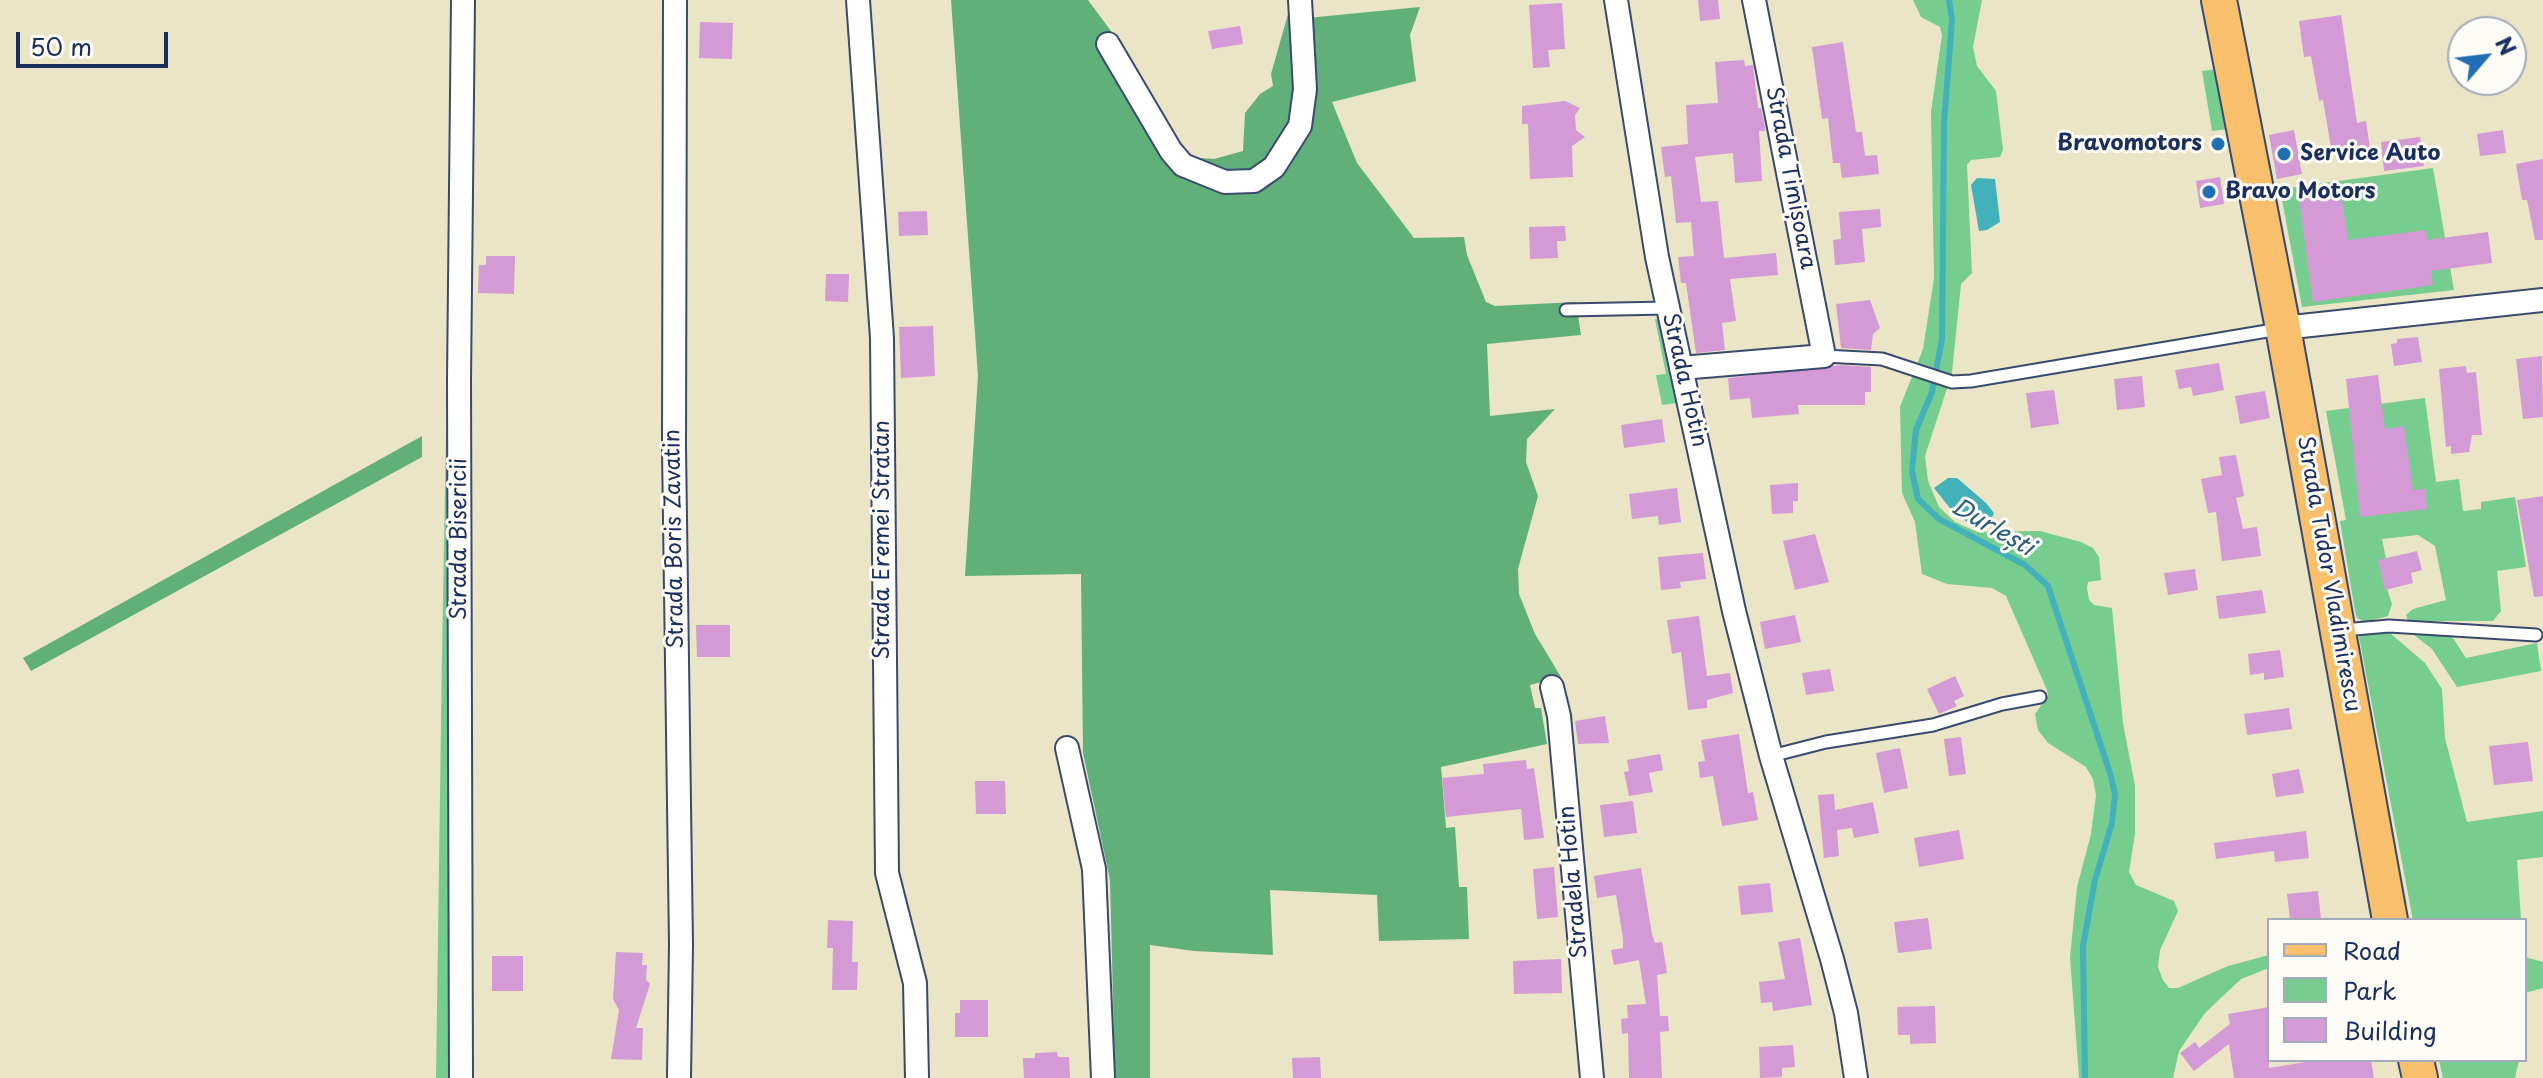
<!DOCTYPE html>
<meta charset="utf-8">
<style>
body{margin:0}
#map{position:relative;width:2543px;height:1078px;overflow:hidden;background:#eae5c6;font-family:"Playpen Sans",sans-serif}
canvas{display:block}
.legend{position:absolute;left:2267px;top:918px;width:260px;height:144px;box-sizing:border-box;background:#fdfcf7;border:2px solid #a3aaba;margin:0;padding:10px 14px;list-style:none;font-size:24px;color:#1b2f5e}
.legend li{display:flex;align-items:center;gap:16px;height:40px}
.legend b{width:40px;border:2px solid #a3aaba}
.north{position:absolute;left:2447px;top:16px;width:80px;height:80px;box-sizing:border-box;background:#fdfcf7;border:2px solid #a3aaba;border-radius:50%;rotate:62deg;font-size:22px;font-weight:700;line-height:32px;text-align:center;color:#1b2f5e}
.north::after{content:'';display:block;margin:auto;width:28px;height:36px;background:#1f6fb2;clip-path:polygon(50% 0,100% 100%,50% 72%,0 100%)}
.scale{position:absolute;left:16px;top:32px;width:152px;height:36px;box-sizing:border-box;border:4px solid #1b2f5e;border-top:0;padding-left:10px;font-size:24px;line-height:28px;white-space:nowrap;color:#1b2f5e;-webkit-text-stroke:6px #fdfcf7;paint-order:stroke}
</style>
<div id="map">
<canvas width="2543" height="1078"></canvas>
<ul class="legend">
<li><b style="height:10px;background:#f8bf6c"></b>Road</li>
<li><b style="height:22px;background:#77cc8f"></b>Park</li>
<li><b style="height:22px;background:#d49ad5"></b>Building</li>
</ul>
<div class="north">N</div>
<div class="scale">50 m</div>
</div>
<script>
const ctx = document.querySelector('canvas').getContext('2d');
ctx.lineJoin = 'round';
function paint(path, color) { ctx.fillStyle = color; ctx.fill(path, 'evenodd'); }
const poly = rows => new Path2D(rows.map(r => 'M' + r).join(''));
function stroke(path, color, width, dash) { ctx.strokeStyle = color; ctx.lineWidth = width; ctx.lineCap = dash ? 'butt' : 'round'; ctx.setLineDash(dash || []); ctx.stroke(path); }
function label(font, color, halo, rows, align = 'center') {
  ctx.font = font + ' "Playpen Sans",sans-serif'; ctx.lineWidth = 6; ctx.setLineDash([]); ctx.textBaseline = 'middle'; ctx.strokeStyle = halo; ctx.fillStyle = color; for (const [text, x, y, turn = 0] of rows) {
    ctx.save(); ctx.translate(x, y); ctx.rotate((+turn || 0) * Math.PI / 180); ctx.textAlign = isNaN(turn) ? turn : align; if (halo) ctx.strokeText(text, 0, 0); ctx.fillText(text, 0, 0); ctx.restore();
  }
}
paint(poly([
 [1913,0,1982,0,1973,47,1977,66,1996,91,2003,150,2000,157,1971,160,1967,165,1972,273,1961,284,1952,373,1925,456,1928,481,1939,507,1955,522,1977,532,2040,531,2081,542,2093,548,2099,557,2101,580,2088,582,2087,588,2089,600,2094,605,2112,608,2123,723,2135,786,2135,834,2129,872,2136,885,2174,901,2178,911,2160,950,2158,967,2163,980,2169,988,2178,988,2228,966,2269,955,2269,968,2241,979,2205,1013,2179,1051,2173,1078,2079,1078,2070,957,2077,887,2091,834,2096,795,2093,779,2086,767,2048,743,2038,730,2035,714,2048,696,2047,690,2006,596,1992,588,1947,584,1922,574,1915,522,1902,493,1900,407,1923,349,1934,278,1931,112,1942,35,1940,27,1921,17],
 [2216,69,2227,129,2212,131,2202,71],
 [451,150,454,1078,436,1078,442,655],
 [2433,168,2454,290,2302,307,2280,189],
 [1655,319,1663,320,1684,402,1662,405,1656,375,1666,374],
 [2425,398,2436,482,2459,479,2463,511,2481,509,2481,502,2515,497,2526,567,2497,571,2501,611,2493,621,2408,621,2406,615,2413,609,2446,600,2435,546,2418,535,2382,539,2386,559,2378,561,2392,604,2388,616,2365,622,2357,618,2355,611,2340,521,2346,520,2326,411],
 [2365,633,2390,633,2425,663,2442,689,2445,738,2467,822,2543,811,2543,857,2517,860,2521,920,2413,920,2359,637],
 [2414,635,2451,635,2466,658,2537,643,2541,671,2457,687,2432,649],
 [2525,957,2543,962,2543,988,2525,993],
 [2439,1060,2519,1060,2515,1078,2443,1078]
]), '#77cc8f');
paint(poly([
 [951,0,1088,0,1122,46,1187,157,1214,159,1243,151,1245,113,1260,94,1273,86,1271,74,1292,0,1297,19,1420,7,1410,35,1416,81,1332,102,1357,163,1414,238,1464,237,1467,255,1486,302,1495,306,1576,302,1581,335,1487,344,1490,416,1555,409,1527,439,1526,462,1538,496,1518,569,1519,594,1535,634,1561,677,1530,685,1535,708,1541,708,1547,744,1441,767,1446,828,1455,827,1459,887,1467,887,1469,939,1379,941,1377,895,1270,890,1273,955,1194,951,1150,945,1150,1078,1115,1078,1110,880,1083,753,1081,574,965,576,978,376],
 [422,436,422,457,31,671,23,658]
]), '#61b07a');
paint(poly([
 [1977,178,1995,179,2000,222,1987,230,1979,231,1971,185],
 [1948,478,1957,478,1986,503,1994,513,1987,529,1967,522,1949,507,1934,488]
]), '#42b1bc');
stroke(poly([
 [1949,0,1952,20,1944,123,1942,339,1932,392,1916,430,1912,471,1918,499,1939,519,2025,565,2048,586,2110,773,2115,794,2112,823,2095,880,2083,946,2085,1078]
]), '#42b1bc', 6);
paint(poly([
 [1698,0,1718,0,1720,19,1700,21],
 [1562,3,1565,49,1548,50,1550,67,1533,68,1529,5],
 [2341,15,2357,123,2366,121,2371,155,2342,159,2339,147,2331,148,2323,100,2319,101,2311,56,2304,57,2299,21],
 [700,22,733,23,732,59,699,58],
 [1240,26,1243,44,1212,49,1208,31],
 [1843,42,1856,132,1862,132,1865,156,1877,155,1879,174,1842,178,1840,163,1833,163,1828,118,1822,119,1812,47],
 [1744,60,1745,66,1753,65,1758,108,1761,108,1765,127,1765,131,1759,131,1762,181,1735,183,1733,153,1695,157,1701,202,1718,201,1724,258,1776,253,1778,275,1730,279,1736,321,1722,323,1725,350,1696,353,1686,283,1681,283,1678,257,1694,256,1691,222,1676,223,1671,176,1665,177,1661,147,1688,144,1686,105,1718,103,1715,62],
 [1565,101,1580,108,1575,115,1576,130,1585,137,1572,146,1573,177,1530,179,1528,124,1522,124,1522,106],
 [2294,130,2302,174,2277,179,2269,135],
 [2503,130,2506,153,2480,156,2477,134],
 [2420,137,2424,166,2384,171,2381,142],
 [2543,159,2543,240,2535,240,2527,200,2522,200,2516,164],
 [2220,177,2224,204,2200,208,2196,181],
 [2340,186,2348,240,2426,230,2427,240,2488,232,2492,263,2431,271,2433,285,2313,302,2298,192],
 [1880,209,1881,227,1862,229,1865,262,1835,265,1833,240,1841,239,1839,212],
 [927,211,928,235,899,236,898,212],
 [1565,226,1566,241,1557,241,1558,258,1530,259,1529,227],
 [486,256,515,256,514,294,478,293,479,265,486,265],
 [826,274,849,274,848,302,825,301],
 [1870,300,1880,328,1873,334,1871,350,1841,348,1836,304],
 [933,326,935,376,901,378,899,327],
 [2418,337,2422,362,2394,366,2391,344,2397,343,2397,339],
 [2542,356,2543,417,2523,419,2516,359],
 [2219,363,2224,390,2193,396,2191,387,2179,389,2175,370],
 [1842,365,1871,367,1871,392,1865,392,1865,405,1798,405,1799,414,1752,418,1750,398,1730,400,1728,378],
 [2466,366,2467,373,2476,372,2482,435,2472,435,2469,452,2451,454,2451,446,2446,447,2439,369],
 [2378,375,2385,429,2404,426,2413,490,2425,489,2427,509,2360,517,2346,379],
 [2142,376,2145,407,2117,410,2114,379],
 [2054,390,2059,424,2031,428,2026,393],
 [2265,391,2270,418,2240,424,2235,396],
 [1662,419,1665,442,1624,448,1621,425],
 [2236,455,2244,496,2236,498,2243,529,2257,527,2261,556,2222,561,2216,512,2208,513,2201,479,2222,475,2219,457],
 [1798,483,1798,501,1793,501,1793,513,1772,514,1770,485],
 [1677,488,1681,522,1659,525,1658,516,1632,519,1629,494],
 [2543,496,2543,596,2534,597,2517,500],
 [1815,534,1829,582,1795,590,1783,541],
 [2417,551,2422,570,2411,573,2413,583,2385,590,2378,560],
 [1703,553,1706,579,1680,582,1681,588,1661,590,1658,557],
 [2195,569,2198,590,2168,595,2164,573],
 [2262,590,2266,613,2219,619,2216,596],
 [1795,615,1801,642,1765,649,1760,622],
 [1699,616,1707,676,1730,673,1733,693,1707,700,1707,708,1688,710,1681,652,1672,654,1667,620],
 [696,625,730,625,730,657,697,657],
 [2280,650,2284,677,2264,680,2264,673,2250,675,2248,654],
 [1830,669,1834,691,1806,695,1802,673],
 [1955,676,1964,696,1954,701,1957,706,1939,714,1927,689],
 [2289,708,2292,729,2247,735,2244,714],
 [1605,716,1609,743,1578,744,1575,721],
 [1739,734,1748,793,1753,792,1758,820,1722,826,1713,776,1700,778,1698,762,1705,761,1701,740],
 [1961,737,1966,774,1949,776,1944,739],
 [2528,742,2533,781,2494,785,2489,746],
 [1900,748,1908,788,1884,793,1876,753],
 [1660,754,1663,770,1649,773,1653,792,1629,796,1624,772,1629,771,1627,760],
 [1526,760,1527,769,1534,768,1544,838,1524,840,1521,809,1446,817,1442,778,1484,774,1483,764],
 [2299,769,2304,793,2276,797,2272,774],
 [975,781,1005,781,1006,814,976,814],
 [1834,794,1835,810,1873,802,1879,833,1854,838,1852,828,1837,830,1839,856,1824,858,1818,795],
 [1633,801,1637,833,1604,837,1600,805],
 [1959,830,1964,859,1919,867,1914,838],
 [2306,831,2309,858,2275,862,2274,851,2216,859,2214,843],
 [1554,867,1558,917,1537,919,1533,869],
 [1641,868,1652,934,1655,943,1662,942,1667,973,1657,975,1660,1016,1668,1016,1669,1031,1660,1032,1662,1078,1629,1078,1628,1033,1622,1034,1621,1019,1628,1018,1627,1005,1646,1004,1639,960,1614,965,1611,950,1623,948,1623,939,1616,895,1597,898,1594,876],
 [1770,883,1773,912,1741,915,1738,886],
 [2318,891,2321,919,2290,920,2287,894],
 [1928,918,1932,949,1898,953,1894,922],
 [828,920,853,921,852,962,858,962,857,990,832,990,833,948,827,948],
 [1800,938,1812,1005,1773,1011,1772,1002,1761,1003,1759,982,1785,979,1778,942],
 [616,952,643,953,642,965,647,965,646,980,650,984,636,1028,643,1028,642,1060,611,1059,619,1010,613,999],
 [492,956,523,956,523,991,492,991],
 [1561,959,1562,993,1514,994,1513,961],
 [960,1000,988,1000,988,1037,955,1037,955,1013,960,1013],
 [1935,1006,1936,1043,1910,1044,1910,1035,1898,1035,1897,1007],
 [2269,1007,2269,1068,2318,1060,2371,1060,2374,1078,2234,1078,2229,1044,2194,1071,2180,1053,2195,1042,2199,1048,2230,1024,2228,1014],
 [1793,1045,1795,1067,1782,1068,1782,1077,1760,1078,1759,1047],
 [1057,1052,1058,1057,1069,1057,1070,1078,1024,1078,1023,1058,1035,1058,1035,1053],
 [1320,1057,1321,1078,1293,1078,1292,1058]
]), '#d49ad5');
const lane = poly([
 [1566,310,1667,308],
 [1824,356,1882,359,1952,382,1971,381,2279,329],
 [2343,630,2389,626,2536,635],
 [1771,756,1826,742,1933,725,2002,704,2040,697]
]);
const street = poly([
 [675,0,674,448,681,945,679,1078],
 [858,0,882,338,887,873,915,983,917,1078],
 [1616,0,1657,257,1734,611,1771,756,1832,959,1846,1013,1856,1078],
 [1108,44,1171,151,1183,165,1225,182,1254,181,1274,167,1300,126,1305,89,1300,0],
 [2283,328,2543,300],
 [1681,368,1824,356,1754,0],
 [1552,687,1559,716,1592,1078],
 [1067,748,1094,869,1103,1078],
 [461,1078,459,380,463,0]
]);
const primary = poly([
 [2219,0,2283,328,2390,920],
 [2416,1060,2420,1078]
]);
stroke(lane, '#3a4a6e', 15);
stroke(street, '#3a4a6e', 26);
stroke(primary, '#3a4a6e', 38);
stroke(lane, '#fff', 11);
stroke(street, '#fff', 22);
stroke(primary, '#f8bf6c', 34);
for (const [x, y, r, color] of [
 [2218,144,8,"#1f6fb2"],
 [2284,154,8,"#1f6fb2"],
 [2209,192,8,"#1f6fb2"]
]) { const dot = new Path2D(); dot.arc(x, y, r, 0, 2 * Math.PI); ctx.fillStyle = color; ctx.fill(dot); stroke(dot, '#fdfcf7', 3); }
label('bold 22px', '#1b2f5e', '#fdfcf7', [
 ["Bravomotors",2202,144,"right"],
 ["Service Auto",2300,154],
 ["Bravo Motors",2225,192]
], 'left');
label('22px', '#1b2f5e', '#fdfcf7', [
 ["Strada Timișoara",1790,178,79],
 ["Strada Hotin",1684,380,77],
 ["Strada Bisericii",460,539,-90],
 ["Strada Boris Zavatin",675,539,-91],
 ["Strada Eremei Stratan",883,540,-90],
 ["Strada Tudor Vladimirescu",2328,574,80],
 ["Stradela Hotin",1574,882,-95]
]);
label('italic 24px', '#295c7f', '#fdfcf7', [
 ["Durlești",1992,528,30]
]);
</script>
